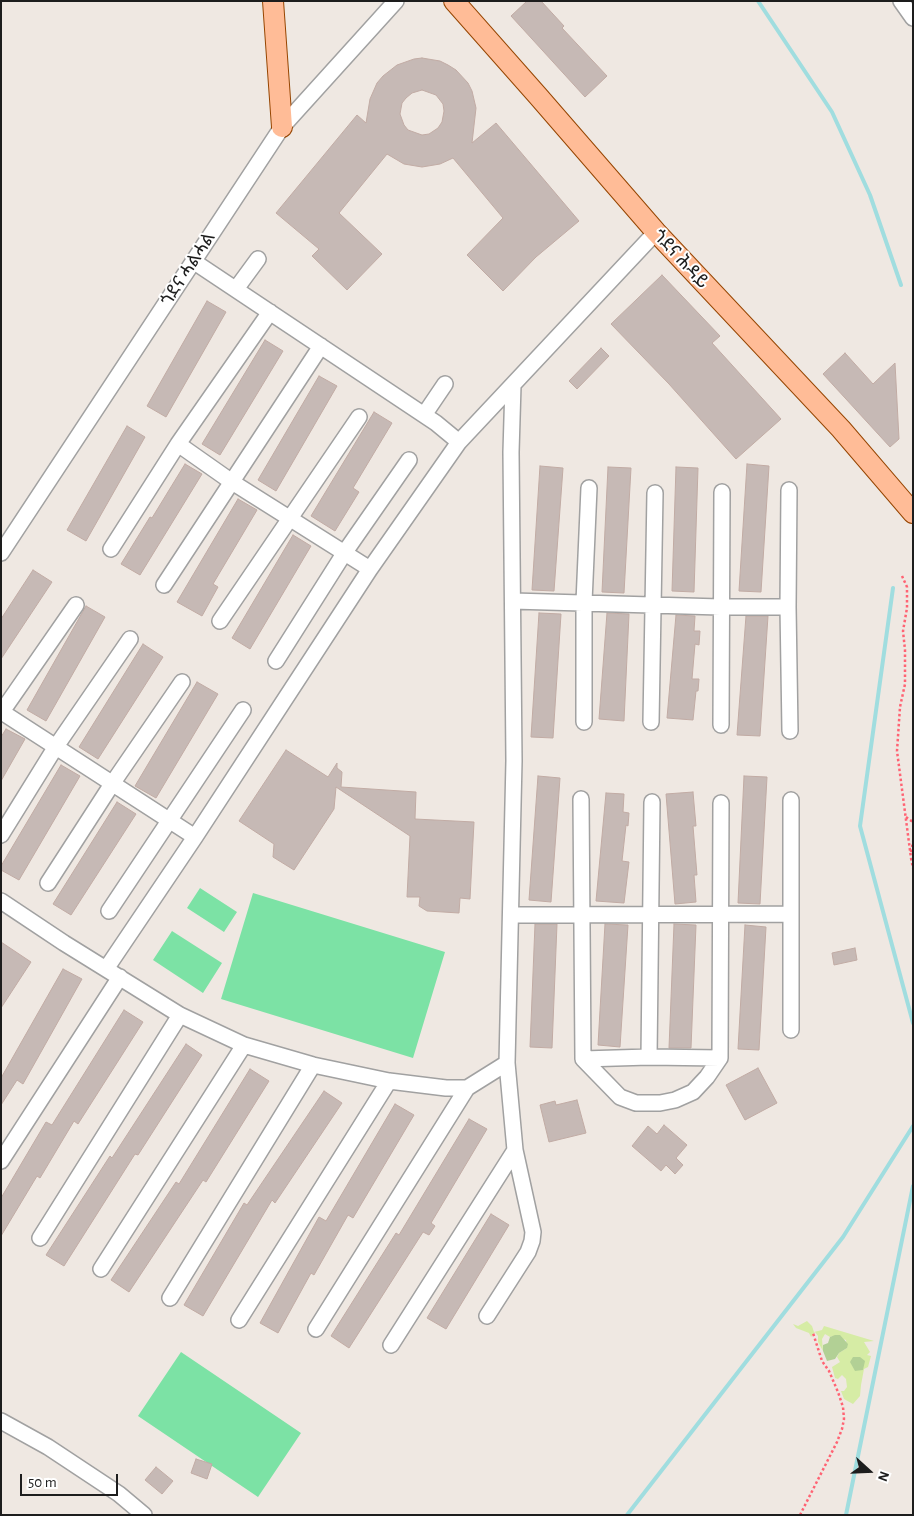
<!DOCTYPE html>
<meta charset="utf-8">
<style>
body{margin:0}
#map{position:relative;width:914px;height:1516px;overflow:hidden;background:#efe8e2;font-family:"Alegreya Sans",sans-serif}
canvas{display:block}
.frame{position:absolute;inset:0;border:2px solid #1d1d1d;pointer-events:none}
.north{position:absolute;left:844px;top:1446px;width:50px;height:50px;-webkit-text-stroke:4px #fff;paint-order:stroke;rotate:110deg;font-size:14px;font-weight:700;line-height:20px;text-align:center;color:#1d1d1d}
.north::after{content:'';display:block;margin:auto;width:18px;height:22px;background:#1d1d1d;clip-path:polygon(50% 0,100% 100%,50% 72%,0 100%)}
.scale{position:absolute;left:20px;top:1474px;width:98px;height:22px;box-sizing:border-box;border:2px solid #1d1d1d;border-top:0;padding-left:6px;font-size:15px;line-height:18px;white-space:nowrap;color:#1d1d1d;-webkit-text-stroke:4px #fff;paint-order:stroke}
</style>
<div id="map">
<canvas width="914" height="1516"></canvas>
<div class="frame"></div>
<div class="north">N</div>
<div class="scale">50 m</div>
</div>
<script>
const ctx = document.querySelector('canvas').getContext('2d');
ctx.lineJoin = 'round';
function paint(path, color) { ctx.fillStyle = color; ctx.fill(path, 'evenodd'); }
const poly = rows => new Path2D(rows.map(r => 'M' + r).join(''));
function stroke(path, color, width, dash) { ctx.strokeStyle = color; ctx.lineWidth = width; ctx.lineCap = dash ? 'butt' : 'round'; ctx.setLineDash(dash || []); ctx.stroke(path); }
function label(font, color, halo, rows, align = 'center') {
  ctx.font = font + ' "Alegreya Sans","Noto Sans Ethiopic",sans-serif'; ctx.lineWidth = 4; ctx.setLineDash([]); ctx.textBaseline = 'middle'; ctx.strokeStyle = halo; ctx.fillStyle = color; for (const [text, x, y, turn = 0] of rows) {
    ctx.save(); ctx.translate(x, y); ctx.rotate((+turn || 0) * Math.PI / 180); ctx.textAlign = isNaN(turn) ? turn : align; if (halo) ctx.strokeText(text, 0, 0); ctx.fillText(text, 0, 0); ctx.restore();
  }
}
paint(poly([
 [807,1321,812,1326,814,1332,822,1330,824,1326,874,1341,864,1342,870,1352,867,1355,871,1356,868,1367,864,1369,861,1385,860,1396,853,1404,844,1399,841,1391,844,1391,847,1387,846,1379,842,1375,838,1379,835,1378,832,1367,840,1362,837,1357,839,1353,847,1348,846,1340,833,1336,830,1337,825,1334,822,1339,823,1351,818,1342,818,1336,815,1332,811,1337,809,1333,796,1328,793,1324,798,1326]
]), '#d6eca5');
paint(poly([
 [835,1335,840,1335,848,1344,847,1348,839,1353,835,1359,827,1361,823,1351,823,1345,828,1343,830,1337],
 [853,1357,860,1357,865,1361,863,1370,855,1371,850,1362]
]), '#b2d095');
paint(poly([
 [200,888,237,912,224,932,187,908],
 [253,893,445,952,413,1058,221,999],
 [172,931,222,963,203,993,153,960],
 [181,1352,301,1433,258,1497,138,1416]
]), '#7ce2a5');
stroke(poly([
 [758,1,832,112,870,195,901,285],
 [893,588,860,826,913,1023],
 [627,1515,843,1237,913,1126],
 [846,1515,913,1186]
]), '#a0dddf', 4);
const building = poly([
 [527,1,541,1,564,26,562,28,607,76,585,97,511,16,527,1],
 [422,58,440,61,448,65,456,70,468,83,472,91,476,108,472,143,496,123,579,221,536,257,503,291,467,255,503,218,453,158,440,164,422,167,404,164,387,154,339,213,382,254,347,290,312,256,319,249,276,213,357,115,366,123,370,99,377,83,383,76,397,65,414,59,422,58],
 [422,90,436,95,443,104,444,111,442,122,438,128,429,134,422,135,408,130,404,125,400,114,402,103,406,98,412,93,422,90],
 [662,275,720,336,712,343,781,419,736,459,669,384,611,324,662,275],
 [207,301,226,312,166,417,147,406,207,301],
 [265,340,283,351,220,455,202,444,265,340],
 [601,348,609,356,577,389,569,381,601,348],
 [845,353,873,384,895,363,899,439,890,447,823,374,845,353],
 [319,376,337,386,276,491,258,480,319,376],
 [374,412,392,423,353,488,359,492,335,531,311,516,374,412],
 [127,426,145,437,86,541,67,530,127,426],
 [185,464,202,474,140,575,121,564,150,517,152,518,185,464],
 [747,464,769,466,761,592,739,591,747,464],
 [540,466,563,468,554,591,532,590,540,466],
 [608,467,631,468,624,593,602,592,608,467],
 [676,467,698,468,694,592,672,591,676,467],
 [238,499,257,510,213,584,218,587,202,616,177,602,238,499],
 [293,535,311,546,250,649,232,638,293,535],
 [33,570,52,582,1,659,1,619,33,570],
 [86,606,105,617,46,721,27,710,86,606],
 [539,613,561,614,553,738,531,737,539,613],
 [607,613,629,614,624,721,599,719,607,613],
 [676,615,695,616,694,631,700,631,699,645,695,644,692,679,699,679,698,691,696,691,693,720,667,718,676,615],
 [746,616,768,616,760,736,737,735,746,616],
 [143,644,163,657,98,759,79,747,143,644],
 [197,682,218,694,156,798,135,786,197,682],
 [6,729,25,739,1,781,1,737,6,729],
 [286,750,328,777,337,763,337,768,342,772,341,787,416,792,415,819,474,822,470,899,460,898,459,913,427,911,419,906,420,897,407,897,410,836,336,787,334,809,294,870,273,857,274,844,239,821,286,750],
 [61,765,80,776,19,880,1,870,1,866,61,765],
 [538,776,560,778,551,902,529,900,538,776],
 [744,776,767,777,760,904,738,903,744,776],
 [693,792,696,826,693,826,697,875,694,875,696,902,675,904,666,794,693,792],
 [606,793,624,794,623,812,629,813,628,826,626,825,622,861,629,862,624,903,596,901,606,793],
 [117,802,136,814,71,915,53,904,117,802],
 [535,924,557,924,552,1048,530,1047,535,924],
 [605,924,628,925,620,1047,598,1045,605,924],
 [674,924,696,925,691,1048,669,1048,674,924],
 [745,925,766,927,759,1050,738,1049,745,925],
 [1,942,31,962,1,1008,1,942],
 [855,948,857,960,834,965,832,953,855,948],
 [63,969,82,979,23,1084,17,1080,1,1105,1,1078,63,969],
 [124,1010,143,1022,78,1124,74,1121,40,1178,37,1176,1,1236,1,1198,46,1122,52,1125,124,1010],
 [186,1044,202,1055,138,1155,135,1154,64,1266,46,1255,110,1156,112,1158,186,1044],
 [758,1068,777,1103,745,1120,726,1085,758,1068],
 [250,1069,269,1081,206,1182,203,1180,129,1292,111,1280,176,1182,179,1184,250,1069],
 [324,1091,342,1103,275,1203,272,1200,203,1316,184,1305,244,1203,247,1205,324,1091],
 [577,1100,586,1133,549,1142,540,1105,555,1101,556,1105,577,1100],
 [395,1104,414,1115,353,1218,348,1215,314,1275,311,1273,278,1333,260,1323,319,1217,326,1221,395,1104],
 [469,1119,487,1129,431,1223,435,1226,429,1235,423,1232,349,1348,331,1336,396,1233,399,1235,469,1119],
 [664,1125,687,1145,676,1158,683,1165,675,1174,666,1165,661,1171,632,1146,648,1126,657,1134,664,1125],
 [491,1214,509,1225,446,1329,427,1318,491,1214],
 [196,1459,212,1464,207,1479,191,1473,196,1459],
 [156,1467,173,1481,162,1494,145,1480,156,1467]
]);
paint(building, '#c6b9b5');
stroke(building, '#c1aba4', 1);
const minor = poly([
 [901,1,913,18],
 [193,261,436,423,459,442],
 [236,289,258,259],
 [424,415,445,384],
 [178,444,232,482,370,569],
 [789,490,788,607,790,731],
 [111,549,178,444,270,312],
 [1,553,282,127,396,1],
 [164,585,321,346],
 [513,601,720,607,788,607],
 [220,621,359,417],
 [276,661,345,552,409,460],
 [2,712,195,837],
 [1,713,76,605],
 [584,722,584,602,589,488],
 [651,722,655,493],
 [721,725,722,492],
 [581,799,583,1059,620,1097,636,1103,660,1103,675,1100,693,1092,707,1077,720,1058,721,803],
 [1,835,55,748,130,639],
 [48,883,112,784,182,682],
 [1,901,64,943,180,1015,244,1045,313,1065,389,1081,446,1088,467,1088,507,1063],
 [109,911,243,710],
 [511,915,790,914],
 [106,969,195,837,370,569,459,442,656,232],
 [791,1030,791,800],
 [649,1057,652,802],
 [583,1059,649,1057,720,1058],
 [1,1161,120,977],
 [40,1238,180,1015],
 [101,1269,244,1045],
 [170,1298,313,1065],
 [487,1316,528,1252,532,1241,533,1232,515,1150,507,1063,514,761,511,452,513,385],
 [239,1320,389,1081],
 [316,1329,467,1088],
 [391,1345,515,1150],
 [1,1421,48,1447,119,1494,144,1515]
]);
const major = poly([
 [273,1,282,127],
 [454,1,538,96,656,232,841,429,913,513]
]);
stroke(minor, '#a1a1a1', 18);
stroke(major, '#964500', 22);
stroke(poly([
 [902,576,907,587,907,608,903,631,905,650,905,684,900,707,897,751,911,858],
 [906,817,913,822],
 [911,852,913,842],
 [911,858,913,868],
 [800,1515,837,1442,842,1429,844,1419,843,1407,838,1392,829,1371,822,1361,813,1333]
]), '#ff6373', 2.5, [2.5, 2.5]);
stroke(minor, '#fff', 15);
stroke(major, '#ffbc97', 20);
label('18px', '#1d1d1d', '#fff', [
 ["ጎደና ሕዳይ",681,259,47],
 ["ጎደና ሓልሓል",188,269,-57]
]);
</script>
